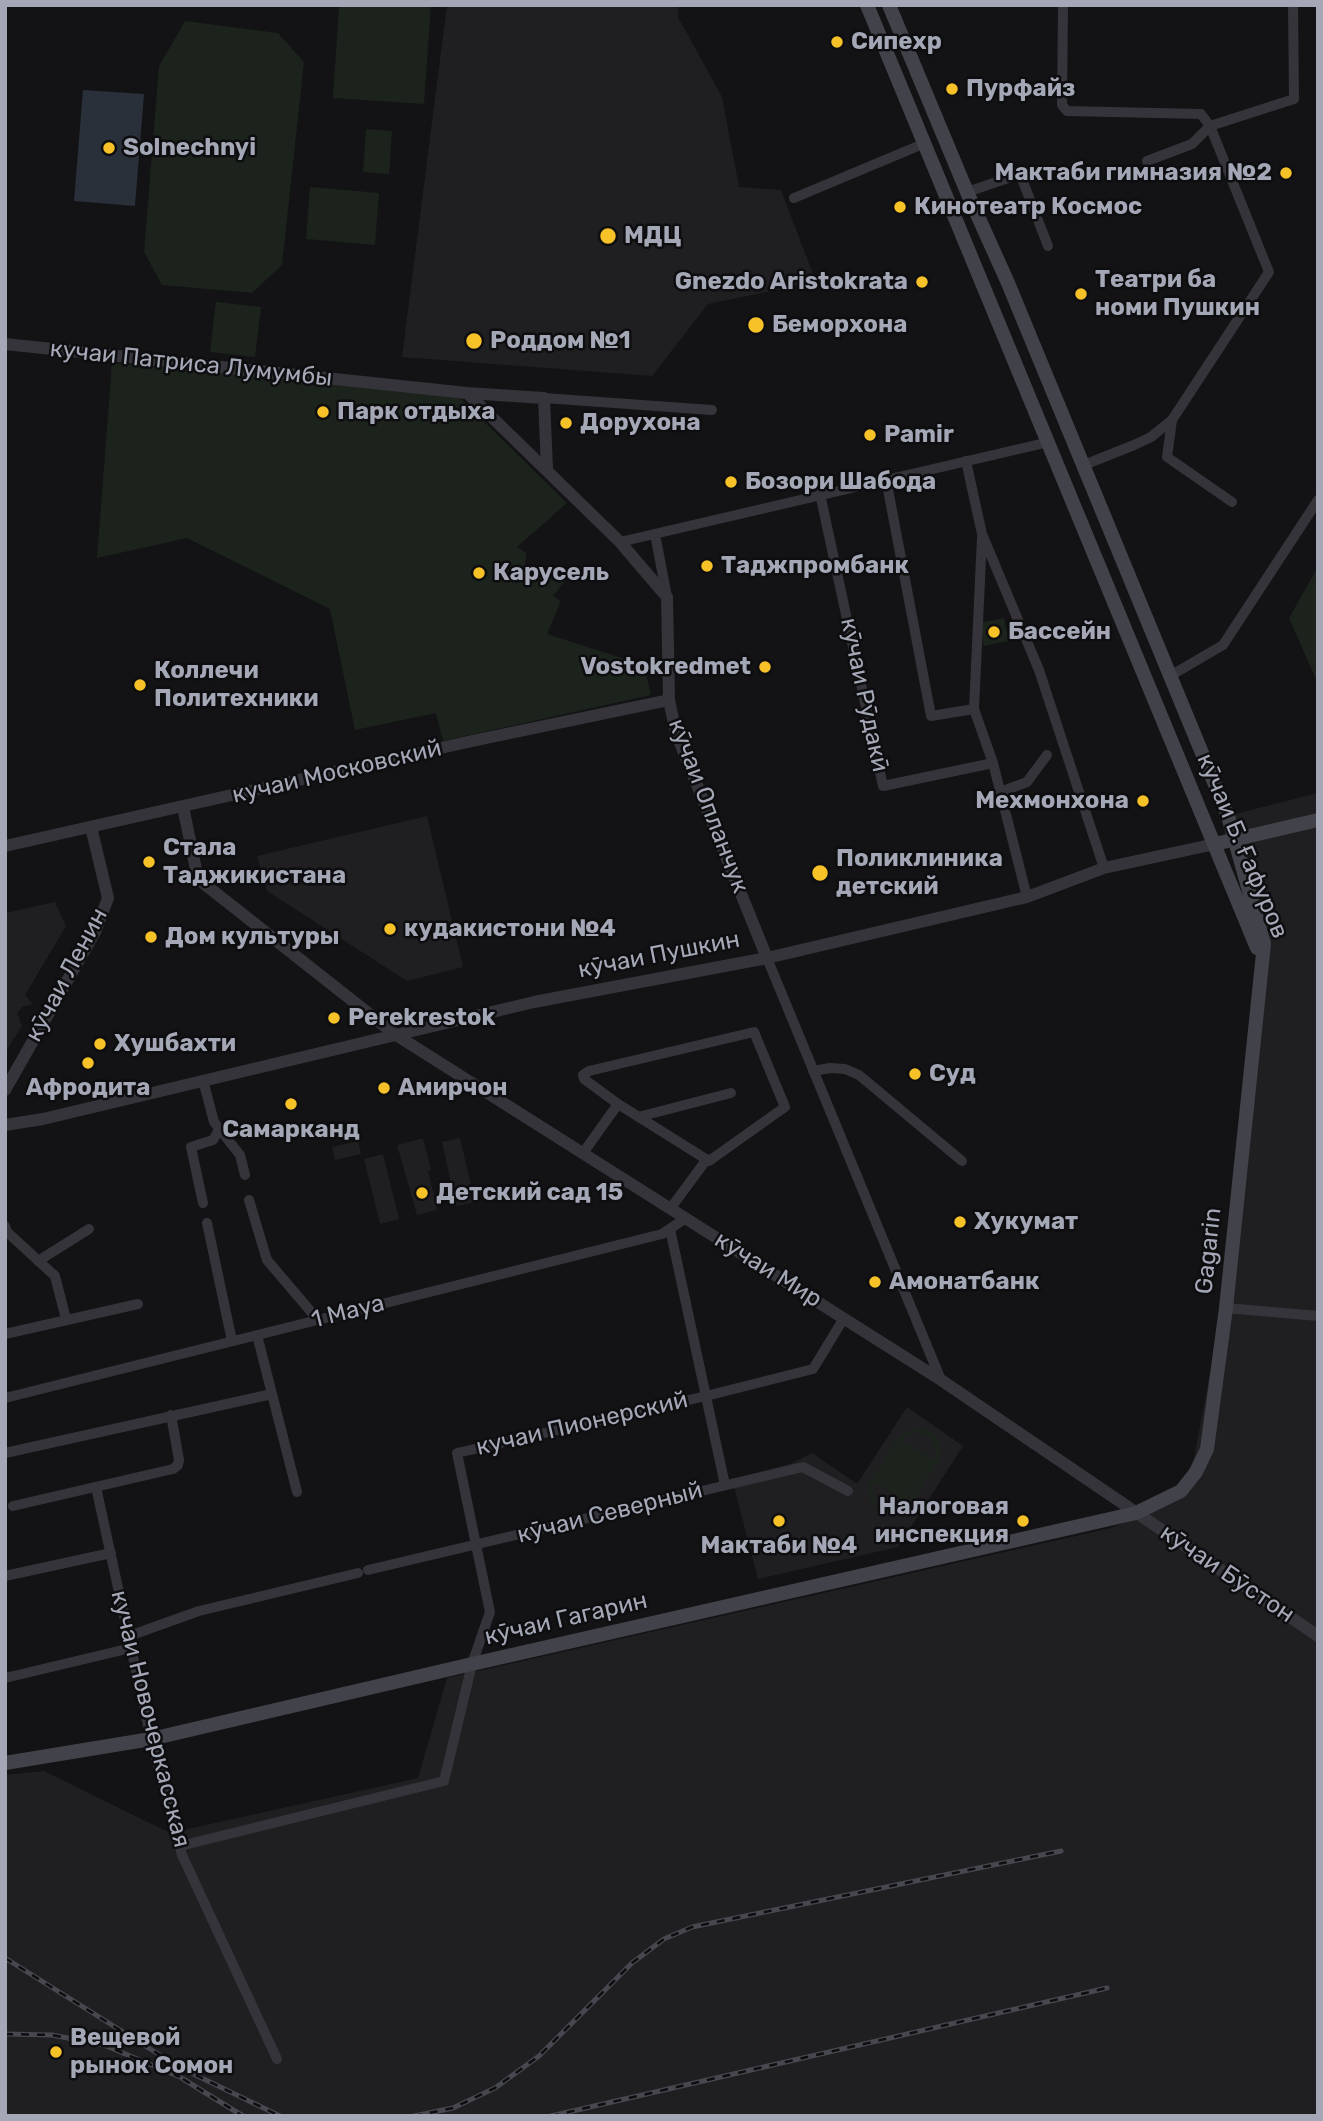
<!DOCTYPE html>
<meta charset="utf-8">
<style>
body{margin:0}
#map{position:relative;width:1323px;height:2121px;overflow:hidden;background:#131315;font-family:Rubik,sans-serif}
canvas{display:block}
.frame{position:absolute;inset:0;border:7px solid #a4a8b6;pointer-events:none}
</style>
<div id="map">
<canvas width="1323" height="2121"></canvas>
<div class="frame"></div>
</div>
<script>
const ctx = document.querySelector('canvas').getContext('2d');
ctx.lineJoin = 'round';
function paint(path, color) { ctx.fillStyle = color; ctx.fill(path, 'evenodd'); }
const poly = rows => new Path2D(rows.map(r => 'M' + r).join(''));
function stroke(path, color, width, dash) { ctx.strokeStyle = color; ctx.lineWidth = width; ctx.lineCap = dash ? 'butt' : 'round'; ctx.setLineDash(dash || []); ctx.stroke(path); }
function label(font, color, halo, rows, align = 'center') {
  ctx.font = font + ' Rubik,sans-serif'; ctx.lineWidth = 5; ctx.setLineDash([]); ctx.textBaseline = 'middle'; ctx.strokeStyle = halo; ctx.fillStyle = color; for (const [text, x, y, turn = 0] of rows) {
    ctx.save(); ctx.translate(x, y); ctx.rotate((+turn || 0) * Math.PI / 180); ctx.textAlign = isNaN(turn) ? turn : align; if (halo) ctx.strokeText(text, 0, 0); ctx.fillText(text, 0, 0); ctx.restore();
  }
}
paint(poly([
 [447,5,679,5,678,17,722,97,739,187,781,190,816,282,708,304,652,376,402,357],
 [1318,793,1318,2116,5,2116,5,1775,44,1771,170,1833,418,1778,447,1678,1111,1528,1174,1501,1194,1459,1216,1340,1259,929,1223,817],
 [427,816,463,967,407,981,267,891,257,856],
 [55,902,66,926,25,995,33,1004,22,1007,17,1013,22,1026,5,1053,5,913],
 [423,1138,431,1170,428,1171,437,1210,417,1215,397,1145],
 [460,1138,475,1202,456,1206,442,1142],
 [358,1141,361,1154,335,1160,332,1147],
 [383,1154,399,1219,380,1224,364,1159],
 [907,1407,963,1446,898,1547,758,1579,732,1479,790,1464,812,1453,857,1484]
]), '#1f1f22');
paint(poly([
 [339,5,431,5,424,104,333,98],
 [185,21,278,33,304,62,282,265,252,293,162,285,144,252,159,66],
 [366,129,392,131,389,174,363,172],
 [310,187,379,193,375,245,306,239],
 [216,302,261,307,255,357,210,352],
 [112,363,454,392,567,503,517,547,526,553,525,570,565,581,553,596,561,601,547,634,625,659,643,662,651,695,443,741,436,713,355,730,330,609,187,538,97,558],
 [1318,567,1318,684,1289,618],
 [1004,618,1009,641,984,646,980,623],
 [917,1428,928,1430,937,1437,941,1448,940,1459,908,1508,898,1513,881,1512,870,1500,869,1483,901,1434],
 [917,1432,926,1434,933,1440,936,1448,935,1457,904,1504,896,1509,883,1507,874,1498,873,1489,875,1482,905,1501,933,1460,902,1441,908,1435]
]), '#1b231c');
paint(poly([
 [83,90,144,94,135,206,74,201]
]), '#293039');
stroke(poly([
 [1063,5,1062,105,1067,111,1201,114,1210,126,1269,272,1172,420],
 [1147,161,1192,144,1210,126,1294,99,1293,5],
 [967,192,1020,174,1048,246],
 [794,198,923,144],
 [544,398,712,410],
 [966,461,982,534,1039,670,1104,868],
 [1084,465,1134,445,1151,437,1172,420,1167,457,1232,502],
 [886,479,931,716,974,709],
 [820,494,883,786,993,763],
 [655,534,667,597],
 [982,537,974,709,993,763,1027,897],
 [620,542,1049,442],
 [1170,676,1223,645,1318,500],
 [1000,792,1027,782,1047,755],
 [767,958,941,1380],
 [813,1071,830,1068,845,1069,859,1075,962,1161],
 [203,1080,214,1122,240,1155,245,1175],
 [638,1117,731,1093],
 [583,1153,618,1104,584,1079,583,1075,589,1071,754,1032,785,1107,709,1161,618,1104],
 [249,1200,267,1260,318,1320],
 [203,1203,191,1147,213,1140,219,1130],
 [670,1209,707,1159],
 [207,1223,232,1341],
 [5,1226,7,1232,55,1276,66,1319],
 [670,1229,725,1485],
 [38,1261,89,1229],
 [1226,1308,1318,1316],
 [5,1334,138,1304],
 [257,1335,297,1492],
 [5,1398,662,1234,686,1218],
 [5,1453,272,1394],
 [96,1487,151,1739,182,1855,277,2059],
 [13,1506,173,1469,178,1465,179,1460,171,1415],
 [368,1570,803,1467,848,1491],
 [5,1576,111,1553],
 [129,1636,199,1611,358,1573],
 [5,1678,131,1648],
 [180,1846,444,1781,472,1664,490,1612,457,1453,706,1396,813,1369,844,1318]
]), '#34343a', 10);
stroke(poly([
 [5,344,467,393,544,398,547,469],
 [467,393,620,542,667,597,669,700,676,733,767,958],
 [183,807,198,879,396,1035,941,1380,1318,1636],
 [5,846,472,741,669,700],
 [5,1090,96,930,108,898,91,827],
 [5,1125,43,1119,534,1002,767,958,1027,897,1104,868,1215,844]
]), '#34343a', 12);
stroke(poly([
 [867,5,1257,948],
 [1215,844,1318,820],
 [5,1763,151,1739,472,1664,1136,1513,1181,1491,1196,1472,1207,1449,1226,1308,1264,944,1228,816,1008,283,967,192,889,5]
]), '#42434a', 14);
const rail = poly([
 [5,1958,179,2067,280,2116],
 [5,2034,52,2035,104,2045,180,2077],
 [183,2079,243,2116],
 [414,2116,453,2108,495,2088,539,2056,632,1963,664,1939,692,1927,1061,1851],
 [551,2116,1107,1988]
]);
stroke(rail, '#47484f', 5);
stroke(rail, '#0e0e10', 2.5, [8]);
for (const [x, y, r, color] of [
 [837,42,7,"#f7c128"],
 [952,89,7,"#f7c128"],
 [109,148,7,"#f7c128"],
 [1286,173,7,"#f7c128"],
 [900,207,7,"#f7c128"],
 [608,236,9,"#f7c128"],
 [922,282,7,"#f7c128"],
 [1081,294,7,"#f7c128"],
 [756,325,9,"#f7c128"],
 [474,341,9,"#f7c128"],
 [323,412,7,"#f7c128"],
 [566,423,7,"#f7c128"],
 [870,435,7,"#f7c128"],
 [731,482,7,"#f7c128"],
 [707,566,7,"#f7c128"],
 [479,573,7,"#f7c128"],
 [994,632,7,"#f7c128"],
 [765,667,7,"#f7c128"],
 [140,685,7,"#f7c128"],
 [1143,801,7,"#f7c128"],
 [149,862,7,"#f7c128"],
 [820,873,9,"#f7c128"],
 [390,929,7,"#f7c128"],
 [151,937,7,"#f7c128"],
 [334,1018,7,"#f7c128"],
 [100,1044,7,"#f7c128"],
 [88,1063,7,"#f7c128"],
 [915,1074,7,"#f7c128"],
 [384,1088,7,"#f7c128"],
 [291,1104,7,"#f7c128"],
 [422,1193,7,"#f7c128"],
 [960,1222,7,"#f7c128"],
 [875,1282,7,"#f7c128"],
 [779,1521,7,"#f7c128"],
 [1023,1521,7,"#f7c128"],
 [56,2052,7,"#f7c128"]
]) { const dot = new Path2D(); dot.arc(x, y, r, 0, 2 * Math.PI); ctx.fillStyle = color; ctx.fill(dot); stroke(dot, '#0e0e10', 2.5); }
label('bold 24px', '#a4a8b6', '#0e0e10', [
 ["Сипехр",851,42],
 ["Пурфайз",966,89],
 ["Solnechnyi",123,148],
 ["Мактаби гимназия №2",1272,173,"right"],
 ["Кинотеатр Космос",914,207],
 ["МДЦ",624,236],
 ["Театри ба",1095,280],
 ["номи Пушкин",1095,308],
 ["Gnezdo Aristokrata",908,282,"right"],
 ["Беморхона",772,325],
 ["Роддом №1",490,341],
 ["Парк отдыха",337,412],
 ["Дорухона",580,423],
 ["Pamir",884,435],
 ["Бозори Шабода",745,482],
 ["Таджпромбанк",721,566],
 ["Карусель",493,573],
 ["Бассейн",1008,632],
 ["Vostokredmet",751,667,"right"],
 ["Коллечи",154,671],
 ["Политехники",154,699],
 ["Мехмонхона",1129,801,"right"],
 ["Стала",163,848],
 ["Таджикистана",163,876],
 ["Поликлиника",836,859],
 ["детский",836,887],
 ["кудакистони №4",404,929],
 ["Дом культуры",165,937],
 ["Perekrestok",348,1018],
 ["Хушбахти",114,1044],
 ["Суд",929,1074],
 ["Афродита",88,1088,"center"],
 ["Амирчон",398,1088],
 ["Самарканд",291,1130,"center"],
 ["Детский сад 15",436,1193],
 ["Хукумат",974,1222],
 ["Амонатбанк",889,1282],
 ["Налоговая",1009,1507,"right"],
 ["инспекция",1009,1535,"right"],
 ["Мактаби №4",779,1546,"center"],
 ["Вещевой",70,2038],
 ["рынок Сомон",70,2066]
], 'left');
label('24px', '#a4a8b6', '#0e0e10', [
 ["кучаи Патриса Лумумбы",191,364,6],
 ["кӯчаи Рӯдакӣ",864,695,78],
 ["кучаи Московский",337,772,-13],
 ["кӯчаи Опланчук",708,806,69],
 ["кӯчаи Б. Ғафуров",1242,846,67],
 ["кӯчаи Пушкин",659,955,-11],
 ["кӯчаи Ленин",67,975,-62],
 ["Gagarin",1209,1251,-84],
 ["кӯчаи Мир",768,1270,32],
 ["1 Maya",348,1312,-14],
 ["кучаи Пионерский",582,1424,-13],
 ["кӯчаи Северный",610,1513,-14],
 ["кӯчаи Бӯстон",1227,1574,34],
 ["кӯчаи Гагарин",566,1619,-13],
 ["кучаи Новочеркасская",150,1719,76]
]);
</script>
